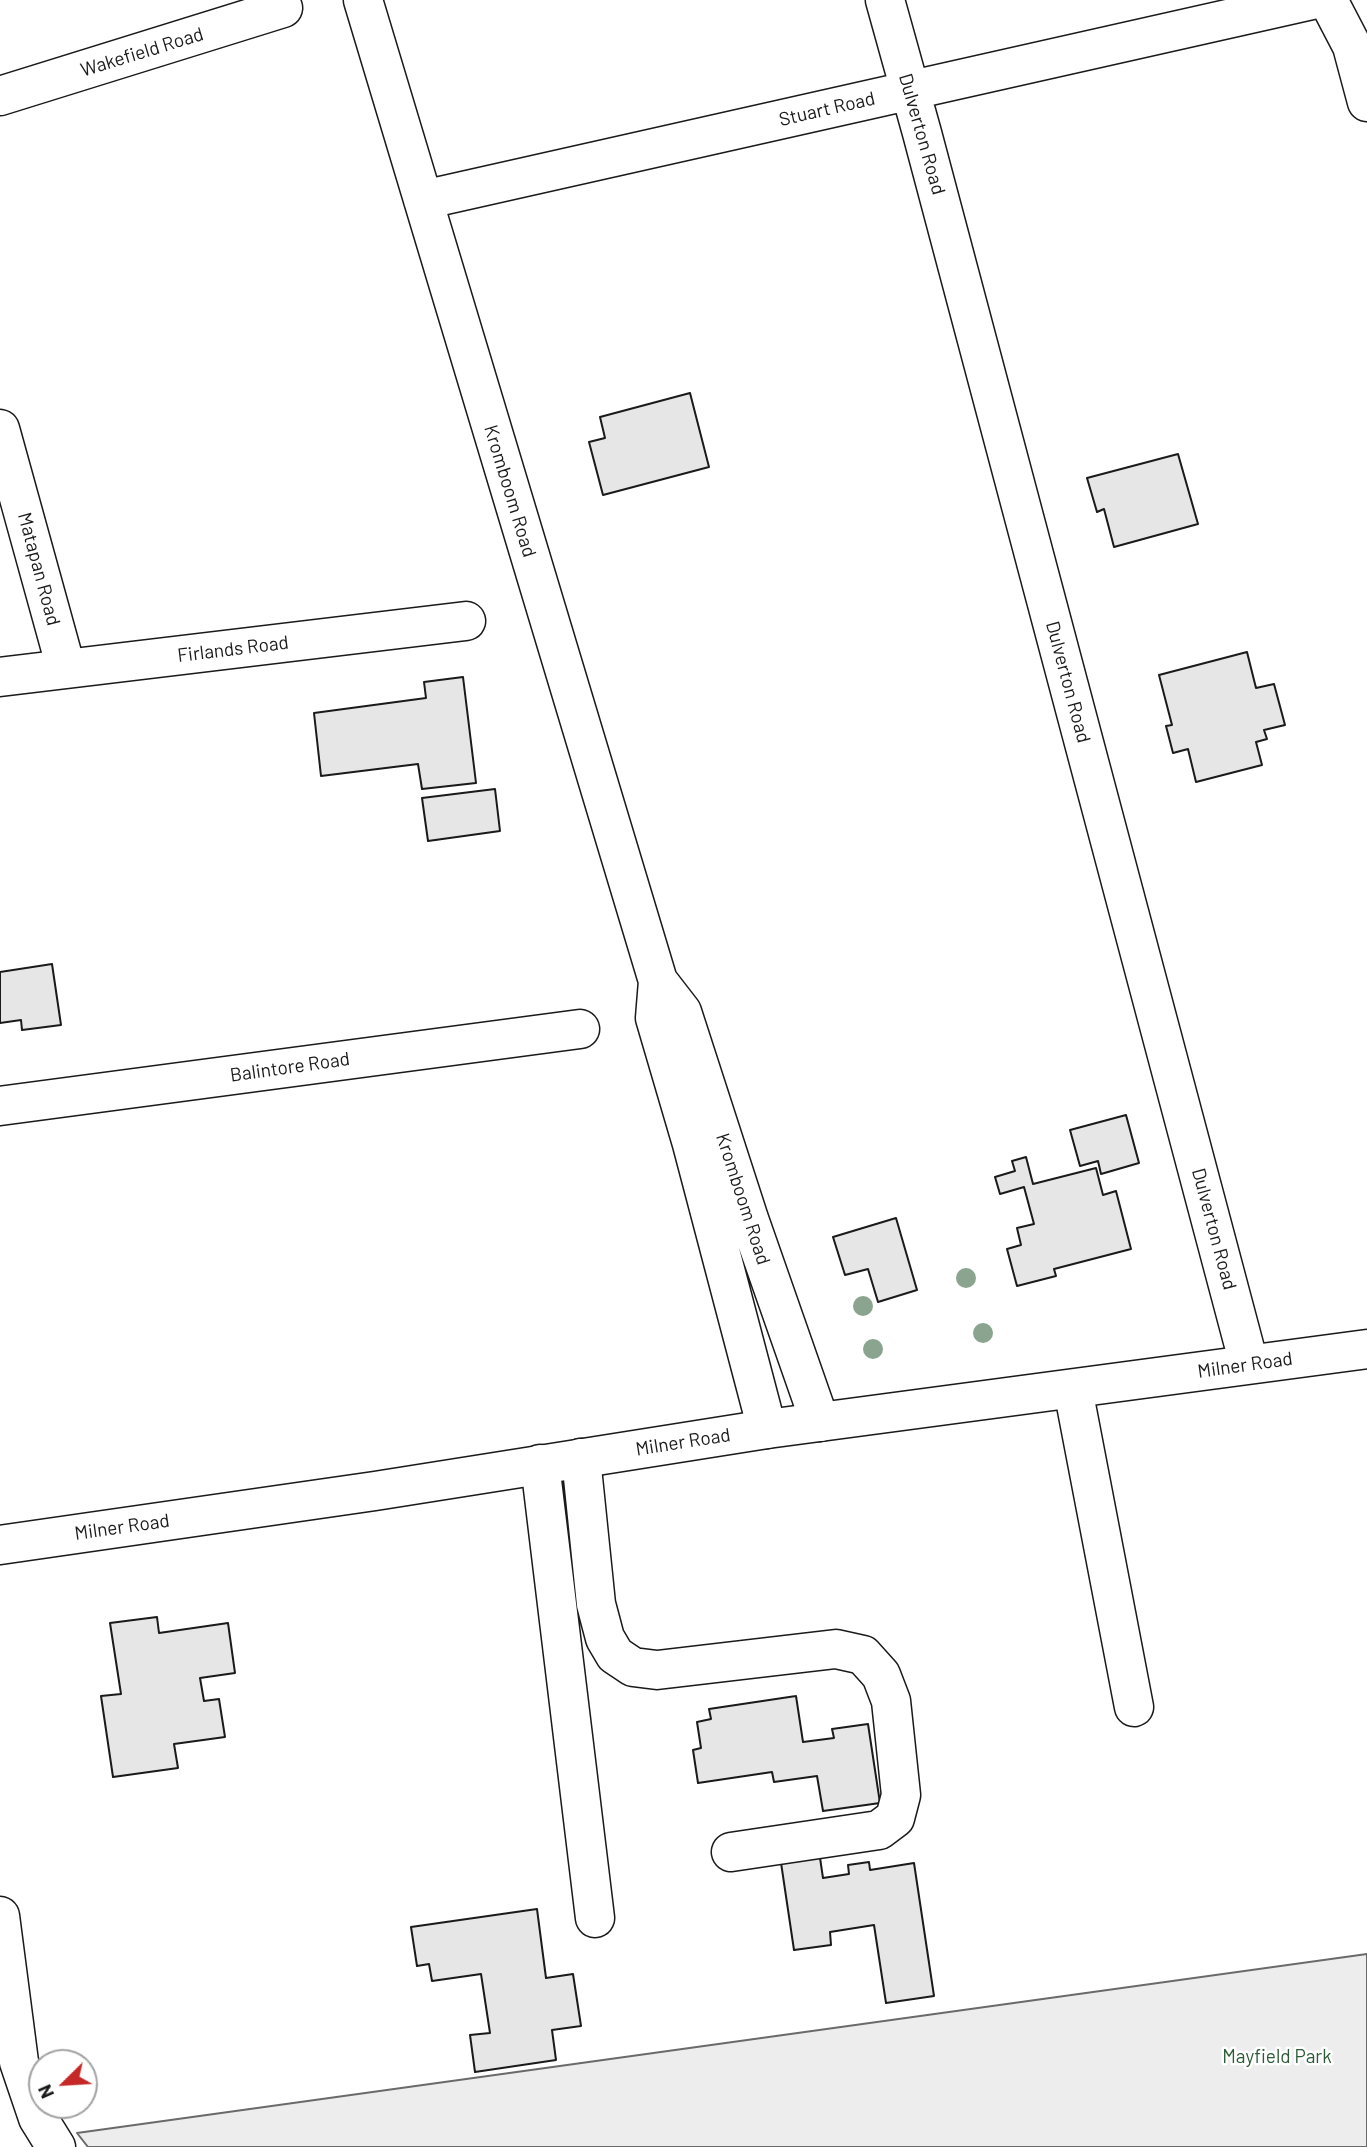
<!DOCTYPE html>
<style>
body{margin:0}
#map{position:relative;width:1367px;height:2147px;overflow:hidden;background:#fff;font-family:Barlow,sans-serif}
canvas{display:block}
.north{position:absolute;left:28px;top:2049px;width:70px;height:70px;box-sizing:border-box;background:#fff;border:2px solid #a3a3a3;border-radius:50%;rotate:246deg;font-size:19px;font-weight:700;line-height:28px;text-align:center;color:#1a1a1a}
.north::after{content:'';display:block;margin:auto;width:24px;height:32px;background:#c62828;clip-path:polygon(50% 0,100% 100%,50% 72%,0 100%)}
</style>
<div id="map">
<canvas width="1367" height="2147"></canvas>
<div class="north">N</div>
</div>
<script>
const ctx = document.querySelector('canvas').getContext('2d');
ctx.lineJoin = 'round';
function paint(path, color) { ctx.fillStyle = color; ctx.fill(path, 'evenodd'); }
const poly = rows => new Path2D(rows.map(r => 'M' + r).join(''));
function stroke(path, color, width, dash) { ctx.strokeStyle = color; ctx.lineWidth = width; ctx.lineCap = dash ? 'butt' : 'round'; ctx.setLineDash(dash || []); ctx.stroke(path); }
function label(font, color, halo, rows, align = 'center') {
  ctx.font = font + ' Barlow,sans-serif'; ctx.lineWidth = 5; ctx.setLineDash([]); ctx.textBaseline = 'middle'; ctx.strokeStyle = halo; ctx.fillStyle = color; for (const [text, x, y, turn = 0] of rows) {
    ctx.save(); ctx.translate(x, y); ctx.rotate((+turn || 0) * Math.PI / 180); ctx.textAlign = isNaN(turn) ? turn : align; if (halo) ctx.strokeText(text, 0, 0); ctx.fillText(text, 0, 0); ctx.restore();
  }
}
const built = poly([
 [1367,1954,1367,2147,88,2147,77,2133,1367,1954]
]);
paint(built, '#ededed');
stroke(built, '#6a6a6a', 2);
const building = poly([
 [690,393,709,467,603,495,589,442,605,438,600,417,690,393],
 [1178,454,1198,524,1114,547,1104,509,1097,512,1087,478,1178,454],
 [1247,652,1256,688,1274,684,1285,725,1264,730,1267,739,1256,742,1262,765,1196,782,1188,749,1173,753,1166,726,1172,725,1159,675,1247,652],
 [463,677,476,783,422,789,418,764,321,776,314,713,426,698,424,682,463,677],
 [495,789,500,831,428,841,422,798,495,789],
 [52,964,61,1025,22,1030,21,1020,0,1023,0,972,52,964],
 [1126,1115,1139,1163,1101,1174,1098,1161,1080,1166,1070,1130,1126,1115],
 [1026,1157,1033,1184,1096,1168,1103,1195,1116,1191,1131,1249,1054,1269,1056,1276,1017,1286,1007,1249,1021,1245,1017,1228,1034,1224,1024,1187,1000,1194,995,1177,1015,1171,1012,1161,1026,1157],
 [896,1218,917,1290,878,1302,868,1269,845,1275,833,1237,896,1218],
 [157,1617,159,1633,228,1623,235,1673,200,1678,204,1701,219,1699,225,1737,174,1744,178,1768,113,1777,101,1696,121,1694,110,1623,157,1617],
 [796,1696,803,1742,834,1738,832,1729,868,1724,880,1803,823,1811,817,1776,774,1782,772,1772,698,1783,693,1750,701,1748,697,1722,711,1719,709,1709,796,1696],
 [819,1851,823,1878,849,1874,848,1865,869,1862,870,1870,914,1863,934,1996,886,2003,874,1925,830,1932,831,1945,794,1950,780,1856,819,1851],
 [537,1909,546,1978,573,1974,581,2026,552,2030,556,2060,475,2072,470,2035,490,2033,481,1974,432,1981,429,1964,417,1966,411,1927,537,1909]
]);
paint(building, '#e6e6e6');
stroke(building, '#1a1a1a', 2);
const minor = poly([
 [363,0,658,981,655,1018,692,1144,767,1429],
 [885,0,922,133,1249,1364],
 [1328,0,1352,46,1367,102],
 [0,96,283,8],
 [423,200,1312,0],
 [0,429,66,668],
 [0,677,466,621],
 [658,981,682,1012,749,1219,820,1422],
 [0,1106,580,1029],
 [1073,1389,1134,1707],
 [581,1458,596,1604,605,1638,615,1655,633,1667,657,1670,836,1649,863,1655,881,1675,891,1701,901,1795,895,1818,879,1830,731,1852],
 [540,1464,595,1918],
 [0,1916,19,2062,38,2118,56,2147]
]);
const major = poly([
 [0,1545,375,1491,767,1429,1367,1349]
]);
stroke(minor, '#1a1a1a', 41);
stroke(major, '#1a1a1a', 41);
stroke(minor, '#fff', 38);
stroke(major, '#fff', 38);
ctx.fillStyle = '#8aa48f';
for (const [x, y] of [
 [966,1278],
 [863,1306],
 [983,1333],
 [873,1349]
]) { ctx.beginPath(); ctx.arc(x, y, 10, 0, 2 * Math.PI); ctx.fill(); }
label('19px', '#1a1a1a', '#fff', [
 ["Wakefield Road",142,52,-17],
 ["Stuart Road",827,109,-13],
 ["Dulverton Road",922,134,74],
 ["Kromboom Road",510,491,73],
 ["Matapan Road",39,569,75],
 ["Firlands Road",233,649,-7],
 ["Dulverton Road",1068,682,75],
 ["Balintore Road",290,1067,-8],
 ["Kromboom Road",743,1199,72],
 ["Dulverton Road",1214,1229,75],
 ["Milner Road",1245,1365,-8],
 ["Milner Road",683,1442,-9],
 ["Milner Road",122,1527,-8]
]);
label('19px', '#2b5a34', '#fff', [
 ["Mayfield Park",1277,2057]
]);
</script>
